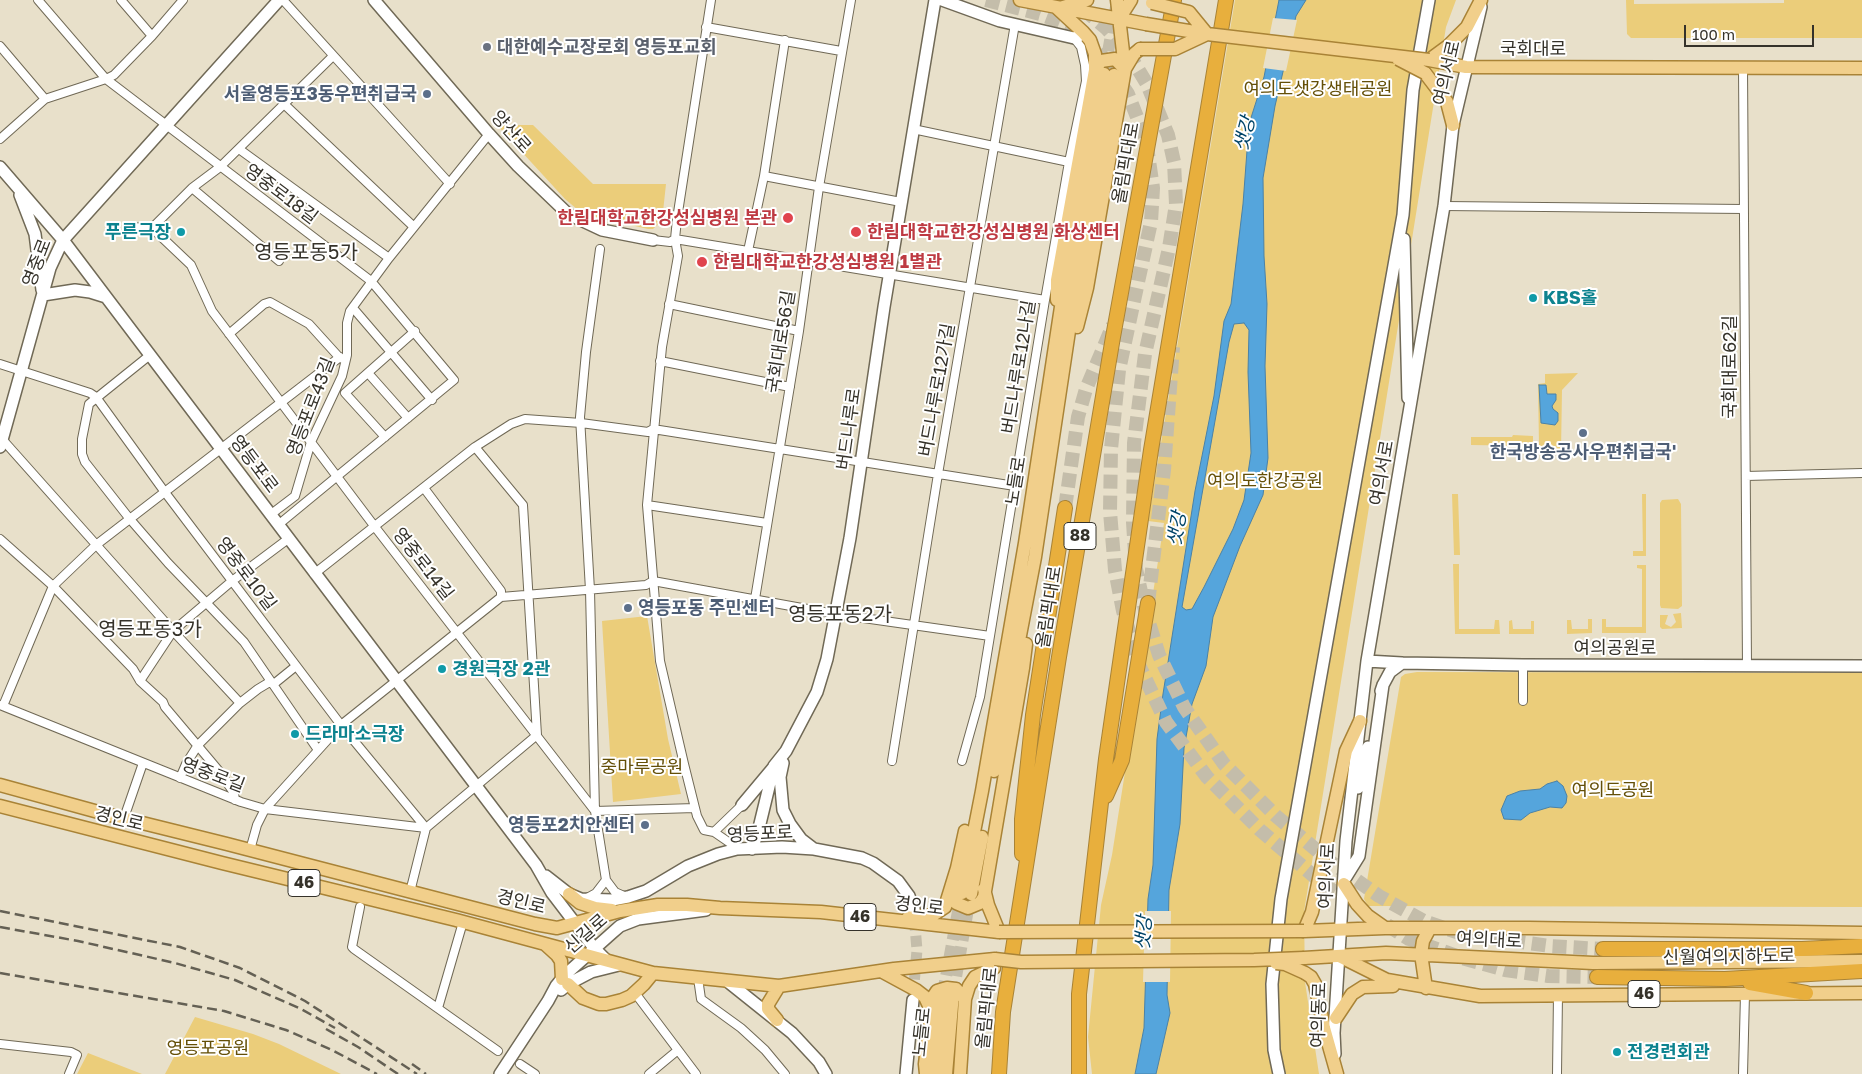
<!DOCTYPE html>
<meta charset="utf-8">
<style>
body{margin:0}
#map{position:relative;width:1862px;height:1074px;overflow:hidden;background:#e8e0ca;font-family:"Golos Text",sans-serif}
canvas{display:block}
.scale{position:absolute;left:1684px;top:25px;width:130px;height:22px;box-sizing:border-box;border:2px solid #35322a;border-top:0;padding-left:6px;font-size:15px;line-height:18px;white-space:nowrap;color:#35322a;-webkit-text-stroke:4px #fff;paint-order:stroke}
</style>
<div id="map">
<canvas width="1862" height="1074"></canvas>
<div class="scale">100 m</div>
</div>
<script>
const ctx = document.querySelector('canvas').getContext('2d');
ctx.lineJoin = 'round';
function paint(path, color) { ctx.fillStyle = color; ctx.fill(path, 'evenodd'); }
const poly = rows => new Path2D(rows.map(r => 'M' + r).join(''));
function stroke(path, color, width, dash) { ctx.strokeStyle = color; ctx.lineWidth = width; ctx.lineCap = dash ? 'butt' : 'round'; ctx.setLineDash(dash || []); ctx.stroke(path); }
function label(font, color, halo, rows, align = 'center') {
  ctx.font = font + ' "Golos Text","Noto Sans KR",sans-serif'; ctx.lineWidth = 4; ctx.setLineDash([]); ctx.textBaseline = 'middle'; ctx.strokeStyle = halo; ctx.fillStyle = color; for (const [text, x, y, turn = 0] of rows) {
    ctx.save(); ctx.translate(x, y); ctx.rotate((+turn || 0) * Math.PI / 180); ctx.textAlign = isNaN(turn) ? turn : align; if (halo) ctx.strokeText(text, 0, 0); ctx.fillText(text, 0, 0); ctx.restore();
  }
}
paint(poly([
 [1235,0,1456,0,1446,27,1304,912,1305,982,1319,1074,1092,1074,1088,1037,1101,905,1112,855,1164,523,1148,521],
 [1626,0,1634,0,1634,4,1784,3,1784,0,1862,0,1862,38,1631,38,1627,34],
 [497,125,533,125,593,184,666,184,662,221,653,229,648,229,592,216,578,210,565,199],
 [1578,373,1562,390,1561,452,1553,446,1539,446,1538,384,1545,383,1545,374],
 [1513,435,1533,436,1533,446,1471,445,1471,437,1512,437],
 [1452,494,1458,494,1460,555,1454,555],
 [1642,494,1646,494,1646,556,1633,556,1633,551,1643,551],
 [1678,499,1681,504,1682,606,1678,609,1661,608,1660,605,1660,503,1662,500],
 [1453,564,1459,564,1459,629,1494,629,1495,620,1499,620,1500,634,1455,634],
 [1637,565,1646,565,1646,633,1602,633,1602,619,1606,619,1606,627,1642,627,1642,569,1637,568],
 [1681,613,1682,628,1662,629,1660,627,1660,615,1668,615,1665,624,1671,627,1676,622,1673,614],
 [647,616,668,739,681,794,613,802,602,621],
 [1588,619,1592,619,1592,633,1567,634,1567,620,1571,620,1572,629,1588,629],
 [1512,620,1513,629,1531,629,1531,621,1534,621,1534,634,1509,634,1509,621],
 [1417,672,1862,673,1862,907,1368,906,1364,899,1401,677,1405,674],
 [195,1017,253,1034,279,1044,341,1074,165,1074],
 [88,1053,142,1074,77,1074]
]), '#ebcd7a');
const water = poly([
 [1279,0,1306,0,1296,16,1275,106,1263,178,1264,256,1267,304,1265,366,1268,458,1263,495,1240,546,1213,617,1206,666,1192,704,1184,748,1180,824,1169,890,1167,995,1170,1013,1156,1074,1135,1074,1144,1028,1148,899,1153,865,1157,739,1163,694,1195,491,1214,396,1224,321,1231,304,1243,204,1249,124,1264,77,1279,0],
 [1244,323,1249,330,1248,372,1251,453,1244,500,1233,529,1204,587,1192,609,1186,610,1182,607,1229,342,1234,324,1244,323],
 [1539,385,1546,385,1547,394,1556,394,1556,400,1552,406,1553,409,1558,413,1558,421,1555,425,1541,423,1539,385],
 [1557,781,1563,786,1567,796,1566,803,1562,808,1550,807,1530,813,1521,820,1504,819,1501,810,1507,796,1520,791,1540,789,1547,784,1557,781]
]);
paint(water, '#55a5dc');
stroke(water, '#4b82a7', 1);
paint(poly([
 [1273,18,1297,20,1286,71,1263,68],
 [1145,911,1171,911,1170,982,1143,982]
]), '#e8e0ca');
stroke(poly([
 [913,996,917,950,914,914]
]), '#c4bdaa', 11, [11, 5.5]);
stroke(poly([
 [1105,69,1116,7],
 [943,993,961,895],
 [953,994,970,898]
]), '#c4bdaa', 12, [12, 6]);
stroke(poly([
 [986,0,1040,14,1071,26,1096,47,1128,94,1146,140,1153,188,1151,222,1119,370,1111,449,1110,512,1115,570,1123,611,1139,665,1166,722,1207,777,1260,830,1323,884,1352,903],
 [1083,9,1106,28,1127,51,1147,84,1168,135,1174,162,1176,204,1169,248,1145,354,1134,443,1133,522,1136,569,1145,610,1159,655,1184,707,1224,764,1276,816,1332,863,1379,896,1424,921,1462,934,1550,946,1603,949],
 [1065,508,1078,417,1086,389,1113,325],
 [1148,603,1164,470,1173,347],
 [1387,925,1409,939,1462,958,1505,970,1548,976,1597,977]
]), '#c4bdaa', 14, [14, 7]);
const street = poly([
 [38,0,106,79,371,281,454,380,278,525],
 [121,0,152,36],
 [283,0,450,184],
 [711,0,677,219,675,239,678,256,662,347,647,505,660,661,684,764,697,816,704,830,714,832,742,805],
 [706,27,841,51],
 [0,46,45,99],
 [1743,67,1747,666],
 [284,104,414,227],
 [913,129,1069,162],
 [0,139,45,99,106,79,114,75,152,36,183,0],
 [239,149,389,258],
 [764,176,901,202],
 [192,188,279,261],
 [1444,206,1744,209],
 [129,227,152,228,192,188,220,167,333,56],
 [152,228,191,265,212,311,375,527,595,811,695,808],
 [653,240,670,242,675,239,1045,300],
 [748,251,764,176,785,40],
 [669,304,799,331],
 [353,308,432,400],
 [229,334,264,304,270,302,309,324,338,356,343,359],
 [150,355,89,404,82,439,82,454,85,462,129,518,168,563,244,642,318,750],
 [660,361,790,387],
 [0,364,90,393,96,397,164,491,341,725,426,828],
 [368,373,408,418],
 [385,437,345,393,415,331],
 [2,439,173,631,240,703],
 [1746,476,1862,473],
 [424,488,501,591,501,597],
 [647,505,767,523],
 [270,515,295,496,311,442,342,376,347,355,347,323,350,311,389,258,489,134],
 [0,539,53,586,133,669,140,681,163,702,165,707,219,771,234,793,235,800],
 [314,574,475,447,511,424,525,419,581,423,648,432,653,429,1015,486],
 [755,599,799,331,819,187,851,0],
 [140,681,173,631,232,581,288,539],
 [1523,701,1523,665],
 [0,705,241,802,265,809,426,828],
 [3,706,53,586,96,545,340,357],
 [892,761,938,474,1015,24],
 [962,761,980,697,1045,300,1069,162,1086,81,1085,65,1081,47,1074,38],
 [180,778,186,764,198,745,240,703,258,689,268,683,275,683,296,666],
 [124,818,143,763],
 [426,828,537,735,523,505,475,447],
 [714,832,730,843,737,849],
 [250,850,257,825,265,809,341,725,501,597,646,585,653,581,835,614,990,636],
 [606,880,615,892,624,896],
 [410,892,426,828],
 [587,898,596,893,606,880,595,811,590,590,580,417,586,352,600,249],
 [360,907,352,947,354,949,498,1051],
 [698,978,701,999,741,1028,765,1050,785,1074],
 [635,993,696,1074],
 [438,1008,463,922],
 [0,1044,71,1052,77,1055,69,1074],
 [520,1064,535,1074],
 [649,1074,678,1050],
 [1557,1074,1558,994],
 [1743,1074,1745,994]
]);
const secondary = poly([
 [374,0,489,134,518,166,568,214,602,230,653,240],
 [942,0,1000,21,1074,38,1079,36],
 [0,167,63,240,536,865,552,893,594,948,607,961],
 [20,195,35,234,42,290],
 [1404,239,1408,398],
 [43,295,75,290,90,292,106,297],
 [0,447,50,268,63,240,279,0],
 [1367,661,1402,663,1523,665,1862,666],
 [1381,691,1383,685,1390,672,1402,663],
 [783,763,780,777,783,810,790,824,801,839,814,849],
 [1358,788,1368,747],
 [742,805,773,768],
 [752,849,758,832,774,766,786,751,817,692,827,659,850,538,884,307,935,0],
 [546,876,569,894,581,899,612,900,628,897,646,891,688,866,718,854,737,849,782,847,814,849,862,858,873,863,898,881,909,896,914,909],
 [1346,877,1359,856,1383,685],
 [727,981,792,1033,819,1062,826,1074],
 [561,990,568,984,591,972,619,965],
 [1335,1054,1334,1033,1346,841,1367,661,1444,206,1453,125,1481,7],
 [500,1074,548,1001,556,986,565,975,612,933,620,926,638,919,706,910],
 [906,1074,913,1000],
 [1279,1074,1274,1050,1272,984,1281,899,1403,215,1413,90,1429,0]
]);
const primary = poly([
 [1020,0,1146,24],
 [1117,0,1125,69],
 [1063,7,1087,0],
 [1119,19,1131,0],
 [1429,60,1466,67,1862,68],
 [1429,60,1448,46,1467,27,1481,0],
 [1095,70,1101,61,1115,59,1125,69],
 [1425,73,1447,102,1453,125],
 [1057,300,1057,280,1095,70,1095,54,1090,40,1083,32,1057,8],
 [1077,327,1087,288,1125,69,1134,54,1140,49],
 [1360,721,1346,751,1312,912,1304,931,1385,928,1529,928,1862,933],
 [994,771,1035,557,1072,311,1114,75],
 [0,785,102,813,227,844,535,924,557,928,620,911,658,905,687,905,720,908,821,912,999,932,988,905,984,889],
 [0,806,222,863,456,920,653,973,779,986,894,969,995,959],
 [1344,884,1357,904,1368,916,1385,928],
 [951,889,956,903,968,908,980,903,984,897,1023,668,1026,644],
 [962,893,982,791,1025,543,1061,307,1104,74],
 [569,894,580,903,595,908,612,910],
 [971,894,982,837],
 [908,918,933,915,945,907,957,868,965,831],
 [546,945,557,955,561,961,562,979],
 [1339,956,1387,980,1480,996,1862,993],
 [1304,958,1386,953,1593,963,1862,961],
 [881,971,916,990,925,997,931,1010],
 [1305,973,1311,977,1315,984,1324,1028,1337,1074],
 [568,984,583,998,599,1004,606,1004,622,1000,631,996,644,984,653,973],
 [1426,988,1421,954,1423,941,1430,928],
 [1336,1018,1352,994,1363,987,1393,986],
 [777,1020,768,1009,768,1004,779,986],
 [926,1074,925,1064,933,997,937,991,947,988,956,989,965,999],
 [936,1074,943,993],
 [946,1074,953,994],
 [960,1074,965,999,969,986,975,977,994,968]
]);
const highway = poly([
 [1106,796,1122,760,1148,603],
 [1022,854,1022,819,1033,715,1065,508],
 [1603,949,1802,949,1862,946],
 [1597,977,1725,979,1862,971],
 [1750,983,1806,993],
 [999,1074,1003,1012,1059,657,1113,337,1174,0],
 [1079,1074,1079,994,1106,759,1151,450,1226,0]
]);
stroke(street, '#706956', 10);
stroke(secondary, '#706956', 14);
stroke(primary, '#a98336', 15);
stroke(highway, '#a98336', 16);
stroke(street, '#fff', 8);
stroke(secondary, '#fff', 11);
stroke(primary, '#f1cf8b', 12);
stroke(highway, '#e8af3d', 14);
stroke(poly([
 [0,911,180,947,240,968,305,1001,417,1074],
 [0,927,78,941,175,963,235,980,301,1009,335,1028],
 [0,973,224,1011,286,1030,332,1050,377,1074],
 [326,1029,358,1047,398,1074],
 [412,1064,426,1074]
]), '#646054', 2.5, [10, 5]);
const primaryBridge = poly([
 [1152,3,1189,12,1207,34],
 [1146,24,1207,34,1429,60],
 [1140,49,1175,49,1207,34],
 [1398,59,1425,73],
 [999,932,1304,931],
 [995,959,1021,962,1254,960,1304,958],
 [1276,963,1285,964,1305,973]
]);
stroke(primaryBridge, '#a98336', 15, []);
stroke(primaryBridge, '#f1cf8b', 12);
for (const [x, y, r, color] of [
 [487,47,5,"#6b7280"],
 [427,94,5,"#5c6f8a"],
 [788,218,6,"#e0444e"],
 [181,232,5,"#0f9aa8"],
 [856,232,6,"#e0444e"],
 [702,262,6,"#e0444e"],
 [1533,298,5,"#0f9aa8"],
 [1583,433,5,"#5c6f8a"],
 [628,608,5,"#5c6f8a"],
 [442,669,5,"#0f9aa8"],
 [295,734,5,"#0f9aa8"],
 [645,825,5,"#5c6f8a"],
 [1617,1052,5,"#0f9aa8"]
]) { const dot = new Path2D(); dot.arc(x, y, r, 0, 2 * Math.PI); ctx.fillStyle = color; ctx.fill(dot); stroke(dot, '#fff', 2); }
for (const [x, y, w] of [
 [1080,536,32],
 [304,883,32],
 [860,917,32],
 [1644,994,32]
]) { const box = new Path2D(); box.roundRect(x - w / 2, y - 13.5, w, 27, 4); ctx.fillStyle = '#fff'; ctx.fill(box); stroke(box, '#35322a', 1); }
label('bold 16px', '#35322a', null, [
 ["88",1080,536],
 ["46",304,883],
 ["46",860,917],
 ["46",1644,994]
]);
label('bold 18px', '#5b616d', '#fff', [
 ["대한예수교장로회 영등포교회",497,47]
], 'left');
label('18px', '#35322a', '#fff', [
 ["국회대로",1533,49],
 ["여의서로",1447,73,-77],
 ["양산로",511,132,48],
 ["올림픽대로",1126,163,-80],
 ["영중로18길",281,194,37],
 ["영중로",37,263,-69],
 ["국회대로56길",781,342,-81],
 ["버드나루로12나길",1019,367,-81],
 ["국회대로62길",1730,367,-90],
 ["버드나루로12가길",937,390,-80],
 ["영등포로43길",311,407,-69],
 ["버드나루로",849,429,-82],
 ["영등포로",254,464,53],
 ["여의서로",1382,473,-80],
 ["노들로",1016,481,-81],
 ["영중로14길",423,564,52],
 ["영중로10길",246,574,53],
 ["올림픽대로",1049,607,-81],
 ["여의공원로",1615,648],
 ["영중로길",213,775,21],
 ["경인로",119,819,14],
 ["영등포로",760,834,-3],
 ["여의서로",1327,876,-87],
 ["경인로",521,902,14],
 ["경인로",919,906,7],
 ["신길로",586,934,-41],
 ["여의대로",1489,940,3],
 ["신월여의지하도로",1729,957,-1],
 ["올림픽대로",987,1008,-84],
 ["여의동로",1319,1015,-88],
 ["노들로",922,1032,-84]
]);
label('18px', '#644f07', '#fff', [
 ["여의도샛강생태공원",1318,89],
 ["여의도한강공원",1265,481],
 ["중마루공원",642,767],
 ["여의도공원",1613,790],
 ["영등포공원",208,1048]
]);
label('bold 18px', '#4e5e75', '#fff', [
 ["서울영등포3동우편취급국",417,94],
 ["한국방송공사우편취급국'",1583,452,"center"],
 ["영등포동 주민센터",638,608,"left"],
 ["영등포2치안센터",635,825]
], 'right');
label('bold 18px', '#be3a42', '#fff', [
 ["한림대학교한강성심병원 본관",777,218,"right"],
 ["한림대학교한강성심병원 화상센터",867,232],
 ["한림대학교한강성심병원 1별관",713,262]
], 'left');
label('bold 18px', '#0d838f', '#fff', [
 ["푸른극장",171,232,"right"],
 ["KBS홀",1543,298],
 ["경원극장 2관",452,669],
 ["드라마소극장",305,734],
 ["전경련회관",1627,1052]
], 'left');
label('italic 19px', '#014468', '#fff', [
 ["샛강",1245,134,-76],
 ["샛강",1177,529,-80],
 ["샛강",1144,933,-86]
]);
label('20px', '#35322a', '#fff', [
 ["영등포동5가",306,253],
 ["영등포동2가",840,615],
 ["영등포동3가",150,630]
]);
</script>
